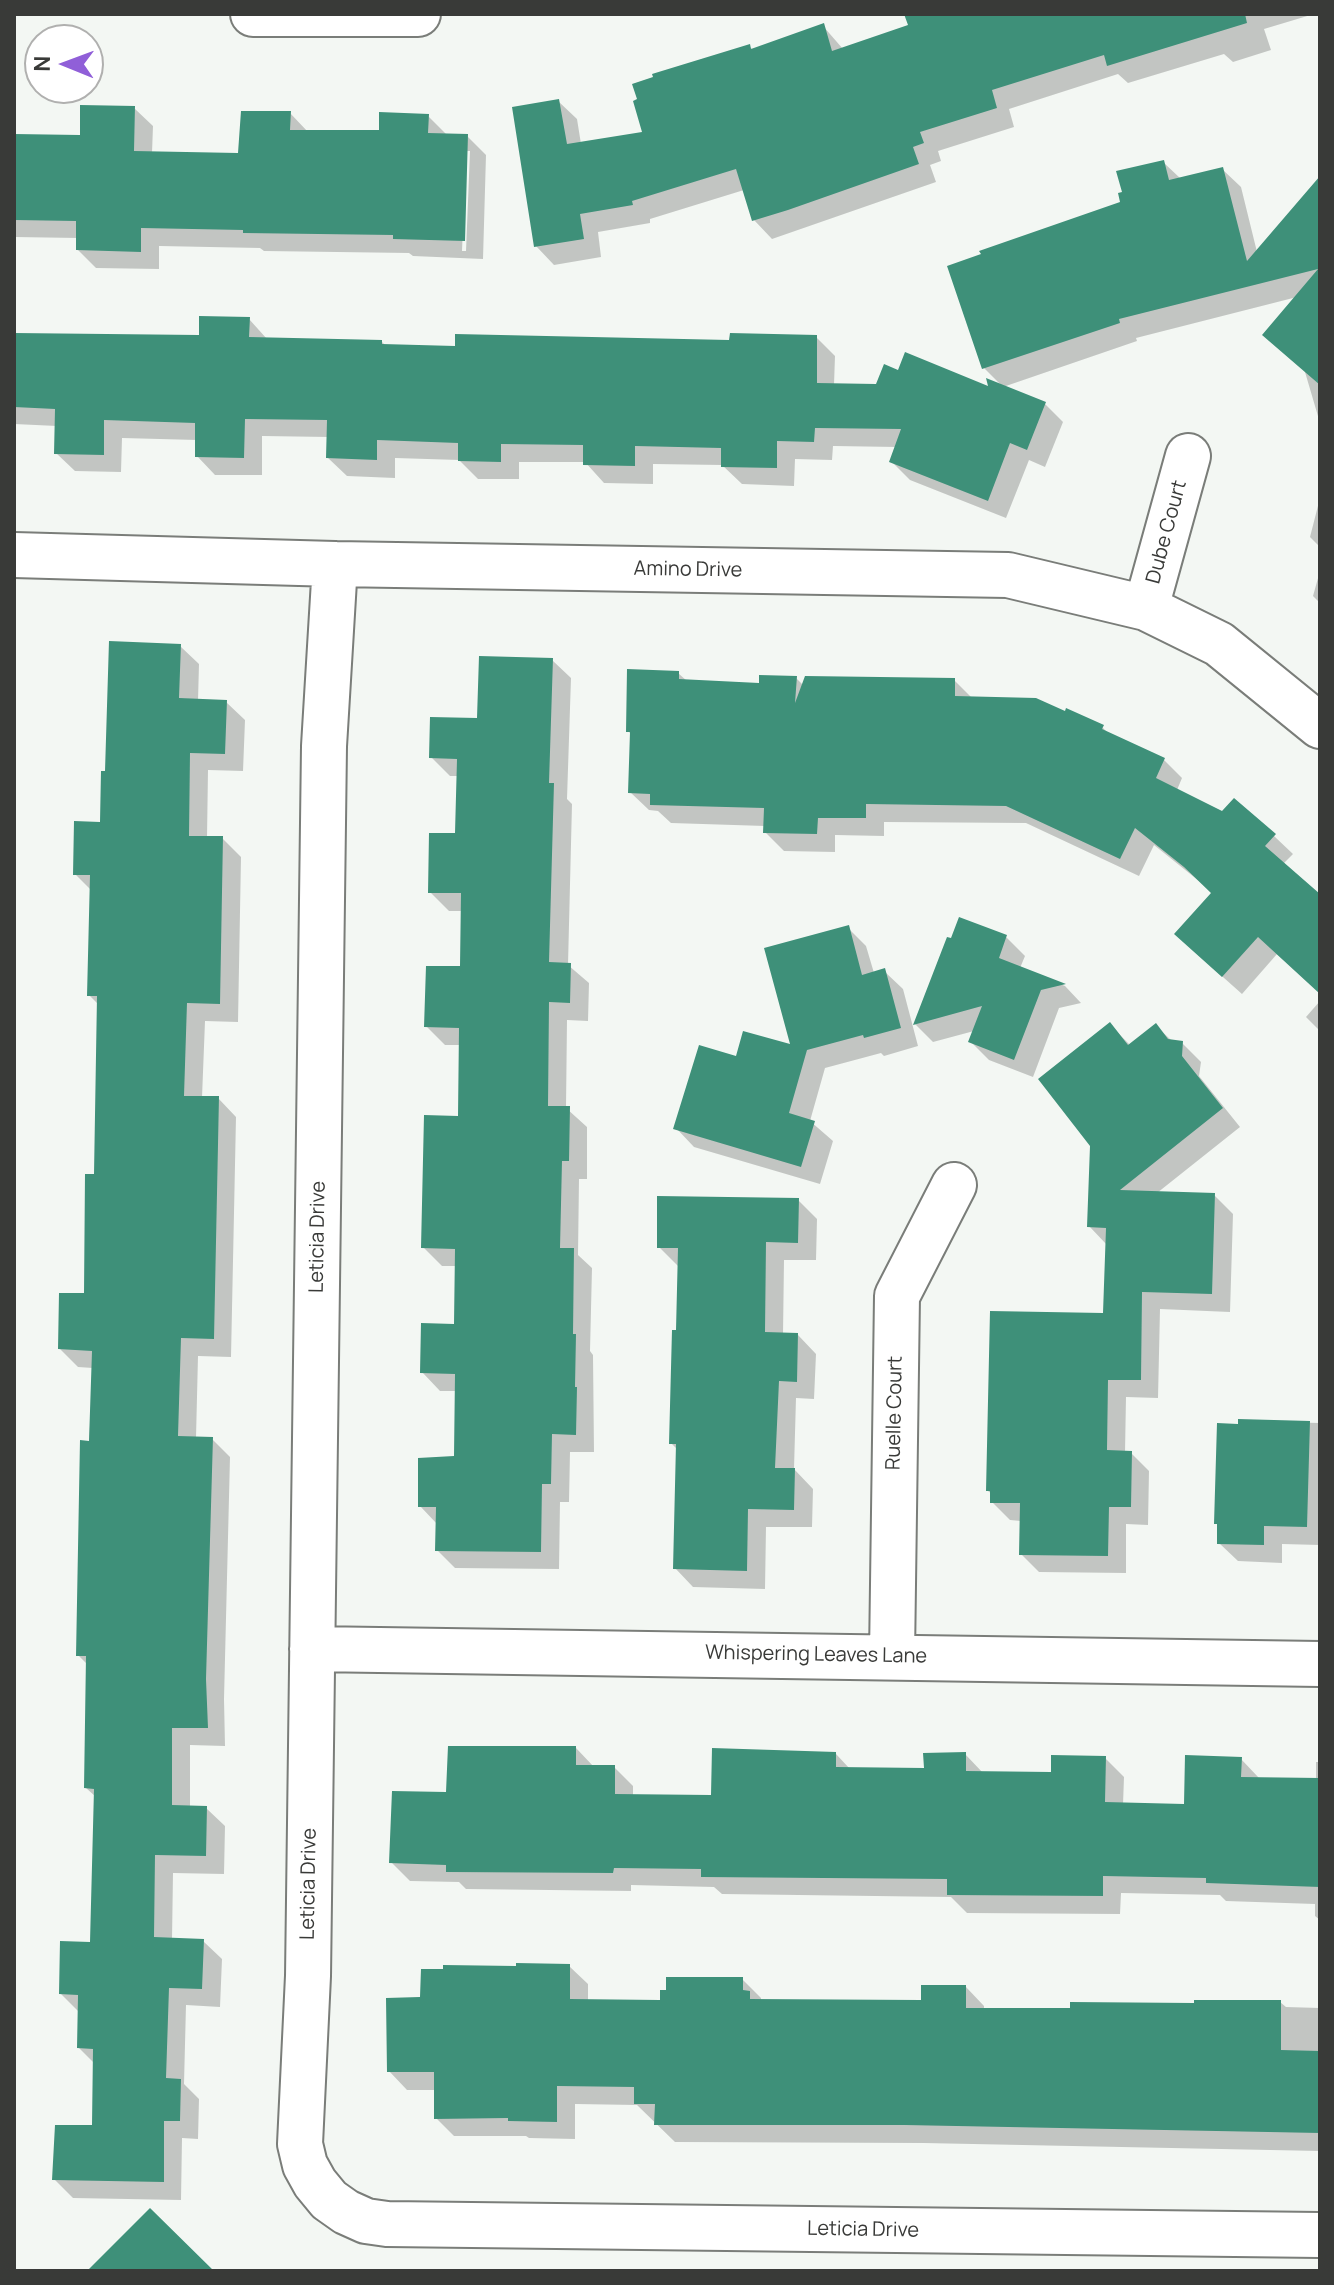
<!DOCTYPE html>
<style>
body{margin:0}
#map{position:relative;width:1334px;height:2285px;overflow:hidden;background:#f3f7f3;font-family:Manrope,sans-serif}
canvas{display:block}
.frame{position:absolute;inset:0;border:16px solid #393a38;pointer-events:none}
.north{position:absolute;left:24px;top:24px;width:80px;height:80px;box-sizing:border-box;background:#fff;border:2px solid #b0b0af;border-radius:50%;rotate:271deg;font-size:22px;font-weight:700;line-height:32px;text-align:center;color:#393a38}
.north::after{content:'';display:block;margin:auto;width:28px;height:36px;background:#905fd8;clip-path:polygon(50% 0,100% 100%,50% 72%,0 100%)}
</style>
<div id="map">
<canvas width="1334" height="2285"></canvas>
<div class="frame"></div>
<div class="north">N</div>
</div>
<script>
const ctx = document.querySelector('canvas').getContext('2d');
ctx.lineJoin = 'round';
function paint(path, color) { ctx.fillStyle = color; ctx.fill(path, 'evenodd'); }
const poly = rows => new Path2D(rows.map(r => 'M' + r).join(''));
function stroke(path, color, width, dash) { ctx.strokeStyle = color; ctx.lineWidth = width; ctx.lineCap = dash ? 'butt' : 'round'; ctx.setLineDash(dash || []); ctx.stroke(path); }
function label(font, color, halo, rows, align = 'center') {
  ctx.font = font + ' Manrope,sans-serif'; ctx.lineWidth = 8; ctx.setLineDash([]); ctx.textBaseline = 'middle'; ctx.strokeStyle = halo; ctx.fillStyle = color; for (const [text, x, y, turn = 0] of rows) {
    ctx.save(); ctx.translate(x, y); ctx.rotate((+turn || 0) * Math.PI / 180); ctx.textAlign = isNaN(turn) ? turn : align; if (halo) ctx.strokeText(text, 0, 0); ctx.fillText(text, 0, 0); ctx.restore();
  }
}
paint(poly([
 [907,14,1314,14,1264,29,1271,50,1233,62,1224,54,1128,83,1118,74,1009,109,1014,127,938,151,941,161,930,165,936,182,772,239,754,220,744,190,650,219,650,223,598,232,601,257,554,265,536,246,558,101,577,119,581,144,645,133,749,46,753,50,823,26,843,49,910,26],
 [134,108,153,126,152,153,240,155,290,113,308,132,381,132,428,116,446,134,467,136,486,155,483,259,413,256,409,253,264,251,260,248,159,246,159,269,96,268,78,250,78,238,14,237,14,136,81,137],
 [466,151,470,151,466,251,462,251],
 [1163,162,1181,179,1222,169,1241,187,1257,252,1320,212,1320,423,1305,372,1297,297,1136,338,1137,341,1003,387,984,368,1123,203],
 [249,319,267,339,382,342,386,346,457,348,731,343,816,337,835,356,834,385,877,386,899,373,991,389,1045,404,1063,422,1045,467,1029,460,1006,518,910,480,891,461,897,447,833,446,832,460,795,459,794,486,742,484,722,465,653,464,653,484,604,483,585,462,519,462,519,479,478,479,459,460,395,458,395,478,347,476,328,458,329,437,262,436,262,475,215,475,197,456,197,440,122,438,121,472,75,471,56,453,57,426,14,424,14,334,201,337],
 [1320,498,1320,547,1310,537],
 [1320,571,1320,603,1313,596],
 [180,646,199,664,198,701,226,702,245,720,243,771,208,770,207,838,222,838,241,857,238,1022,205,1021,202,1098,218,1098,236,1117,231,1357,198,1356,196,1438,212,1439,230,1457,224,1699,225,1746,190,1745,190,1808,206,1808,225,1826,224,1874,173,1873,172,1940,203,1941,222,1959,220,2007,186,2005,184,2084,199,2099,198,2139,182,2138,181,2200,73,2198,54,2179,94,2127,95,2064,79,2048,80,2013,61,1994,92,1944,96,1797,86,1788,88,1665,78,1655,93,1368,78,1367,60,1349,86,1295,96,1176,99,1005,89,995,92,891,75,874,102,824,107,774],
 [552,660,571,678,567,799,572,804,568,965,589,983,588,1021,567,1020,566,1108,587,1127,587,1179,579,1179,578,1255,592,1268,590,1351,593,1355,594,1452,570,1452,569,1502,560,1502,559,1569,455,1568,437,1550,437,1524,420,1506,456,1458,457,1391,440,1391,422,1372,456,1326,457,1266,442,1266,423,1247,460,1118,460,1045,445,1045,426,1026,462,968,463,911,449,911,430,892,457,835,458,776,450,776,431,757],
 [678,673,687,681,761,686,796,678,804,686,954,680,973,699,1102,727,1110,735,1164,760,1182,778,1177,790,1274,836,1293,854,1283,864,1320,896,1320,993,1277,954,1242,994,1196,953,1214,893,1154,845,1139,876,1026,823,884,822,884,836,835,835,835,852,784,851,765,832,765,826,671,823,658,811,649,810,630,792,632,735,628,731],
 [960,919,1006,937,1025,956,1020,968,1065,986,1081,1003,1059,1008,1033,1077,989,1060,970,1041,974,1031,933,1042,915,1024,948,940,952,941],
 [848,928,866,946,874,973,884,971,903,989,918,1046,884,1056,881,1053,825,1068,810,1121,833,1141,820,1184,694,1147,676,1128,737,1059,792,1047],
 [1320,1001,1320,1031,1306,1017],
 [1110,1025,1130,1045,1155,1025,1172,1041,1182,1043,1201,1062,1199,1076,1240,1127,1157,1193,1214,1195,1233,1214,1230,1312,1160,1309,1158,1398,1126,1397,1125,1453,1131,1453,1149,1471,1148,1525,1126,1524,1126,1573,1039,1572,1021,1554,1021,1521,1010,1520,992,1502,992,1494,988,1491,1105,1315,1107,1245,1089,1226],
 [798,1200,817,1219,816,1260,784,1260,783,1335,798,1335,816,1354,814,1399,796,1398,794,1469,813,1489,812,1527,766,1527,765,1589,693,1587,675,1568,678,1450,671,1443,678,1332,678,1266,659,1247],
 [1240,1421,1320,1423,1320,1545,1282,1544,1282,1563,1238,1561,1219,1543],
 [576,1748,594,1767,614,1767,633,1786,633,1796,713,1798,836,1754,850,1769,926,1770,965,1754,984,1774,1053,1774,1105,1758,1124,1777,1123,1805,1186,1806,1241,1759,1259,1778,1316,1780,1316,1762,1320,1762,1320,1920,1315,1916,1315,1904,1226,1901,1220,1895,1121,1893,1120,1914,967,1913,951,1897,722,1894,714,1887,631,1885,631,1891,466,1889,459,1882,410,1881,391,1862,448,1794],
 [569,1966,588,1984,588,2001,662,2002,742,1979,761,1998,761,2001,923,2002,966,1987,984,2006,984,2010,1072,2010,1280,2002,1286,2007,1320,2008,1320,2151,923,2143,675,2142,637,2105,575,2104,575,2139,529,2138,526,2136,454,2136,436,2118,436,2090,407,2090,389,2071,422,1999,445,1971]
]), '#0003');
paint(poly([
 [904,14,1245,14,1247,23,1107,66,1104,55,992,90,997,108,920,132,924,143,913,147,919,164,788,210,752,221,736,169,632,201,633,205,580,214,584,239,534,247,512,107,559,99,567,144,642,132,633,101,637,99,632,84,653,77,652,74,750,44,751,49,824,23,832,51,908,25],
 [80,105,135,106,134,151,238,153,241,111,291,111,290,130,379,130,379,112,429,114,428,133,468,134,465,241,393,239,393,235,243,233,243,230,141,228,141,252,76,250,76,221,14,220,14,134,80,135],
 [1164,160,1169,180,1223,167,1247,261,1320,176,1320,385,1262,335,1318,269,1119,319,1120,323,982,369,947,266,981,254,979,251,1120,202,1118,193,1122,192,1116,171],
 [199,316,250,317,249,337,382,340,382,344,455,346,455,334,729,340,730,333,817,335,817,383,876,384,884,364,898,370,905,352,988,386,986,378,1046,402,1027,450,1010,443,988,501,889,462,901,429,815,428,814,442,777,441,777,468,721,467,721,448,635,446,635,466,583,465,583,445,501,444,501,462,458,461,458,443,377,440,377,460,326,458,327,420,245,419,244,458,195,457,195,423,104,420,104,455,54,454,55,409,14,407,14,333,199,335],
 [109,641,181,644,179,698,227,700,225,754,190,753,189,836,223,836,220,1004,187,1003,184,1096,219,1096,214,1339,181,1338,178,1436,213,1437,206,1679,208,1728,172,1728,172,1805,207,1806,206,1856,155,1855,154,1937,204,1939,202,1989,169,1988,166,2078,181,2079,180,2121,164,2121,164,2182,52,2180,55,2125,92,2125,93,2049,77,2048,78,1995,59,1994,60,1941,90,1942,94,1789,84,1788,86,1656,76,1656,80,1440,89,1441,92,1351,58,1349,59,1293,84,1293,85,1174,94,1174,97,996,87,996,90,875,73,875,74,821,100,822,101,771,105,771],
 [479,656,553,658,549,783,554,783,549,962,571,963,570,1003,549,1002,548,1106,570,1106,569,1161,562,1161,560,1248,574,1248,573,1334,576,1334,575,1387,577,1387,576,1435,552,1434,551,1484,542,1484,541,1552,435,1551,436,1507,418,1507,418,1458,454,1456,455,1374,420,1373,421,1323,454,1324,455,1249,421,1248,424,1115,458,1116,459,1028,424,1027,426,966,460,966,461,893,428,893,429,833,455,833,457,759,429,758,430,717,477,718],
 [627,669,679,671,679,679,759,683,759,675,797,676,795,703,805,676,955,678,955,696,1036,698,1065,711,1066,708,1104,725,1102,729,1165,758,1156,778,1222,811,1234,798,1276,834,1265,846,1320,894,1320,994,1258,937,1222,977,1174,934,1211,893,1184,867,1135,828,1120,859,1006,806,866,804,866,818,818,818,817,834,763,833,764,808,650,805,650,794,628,793,630,732,626,732],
 [959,917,1007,935,999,958,1066,984,1041,990,1014,1060,968,1042,982,1006,913,1025,947,937,951,938],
 [849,925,862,975,885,968,901,1028,864,1038,863,1035,807,1050,789,1113,815,1121,801,1167,673,1129,699,1045,736,1056,743,1031,790,1044,764,948],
 [1110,1022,1128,1045,1156,1023,1168,1039,1183,1041,1182,1056,1223,1108,1120,1190,1215,1193,1212,1294,1142,1292,1141,1380,1108,1380,1107,1450,1132,1451,1131,1507,1109,1507,1108,1556,1019,1555,1020,1503,990,1503,990,1491,986,1491,990,1311,1103,1313,1106,1228,1087,1227,1090,1146,1038,1079],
 [657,1196,799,1198,798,1243,766,1242,765,1332,798,1333,797,1382,779,1381,775,1468,795,1468,794,1510,748,1509,747,1571,673,1569,676,1444,669,1444,672,1330,676,1330,678,1248,657,1248],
 [1238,1419,1310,1421,1307,1527,1264,1526,1264,1545,1217,1544,1217,1524,1214,1524,1217,1423,1238,1424],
 [448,1746,576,1746,576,1765,615,1765,615,1794,711,1795,712,1748,836,1752,836,1767,924,1768,923,1753,966,1752,966,1771,1051,1772,1051,1755,1106,1756,1105,1802,1184,1804,1185,1755,1242,1757,1241,1777,1320,1778,1320,1887,1206,1883,1206,1878,1103,1876,1103,1896,947,1895,947,1879,701,1877,701,1869,614,1868,613,1873,446,1872,446,1865,389,1863,392,1791,446,1792],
 [516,1963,570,1964,570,1999,660,2000,660,1990,666,1990,666,1977,743,1977,743,1990,750,1991,750,1999,921,2000,921,1985,966,1985,966,2008,1070,2008,1070,2002,1194,2003,1194,2000,1281,2000,1281,2050,1320,2051,1320,2133,904,2125,654,2125,655,2104,634,2104,634,2087,557,2086,557,2122,508,2121,508,2118,434,2119,434,2072,387,2072,386,1998,420,1997,421,1969,443,1969,443,1965,516,1966],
 [150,2208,214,2271,87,2271]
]), '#3e9079');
const minor = poly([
 [253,14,418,14],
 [14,555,335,564,1008,575,1146,608,1219,644,1320,726],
 [335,564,324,746,308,1976,300,2144,305,2165,315,2183,329,2200,346,2212,366,2221,387,2224,1320,2235],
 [1146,608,1188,456],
 [312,1649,1320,1664],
 [892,1656,897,1296,954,1185]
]);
stroke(minor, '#7a7d79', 48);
stroke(minor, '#fff', 44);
label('20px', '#393a38', '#fff', [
 ["Dube Court",1167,532,-75],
 ["Amino Drive",688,570,1],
 ["Leticia Drive",318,1237,-89],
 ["Ruelle Court",895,1413,-89],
 ["Whispering Leaves Lane",816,1655,1],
 ["Leticia Drive",309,1884,-89],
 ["Leticia Drive",863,2230,1]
]);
</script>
